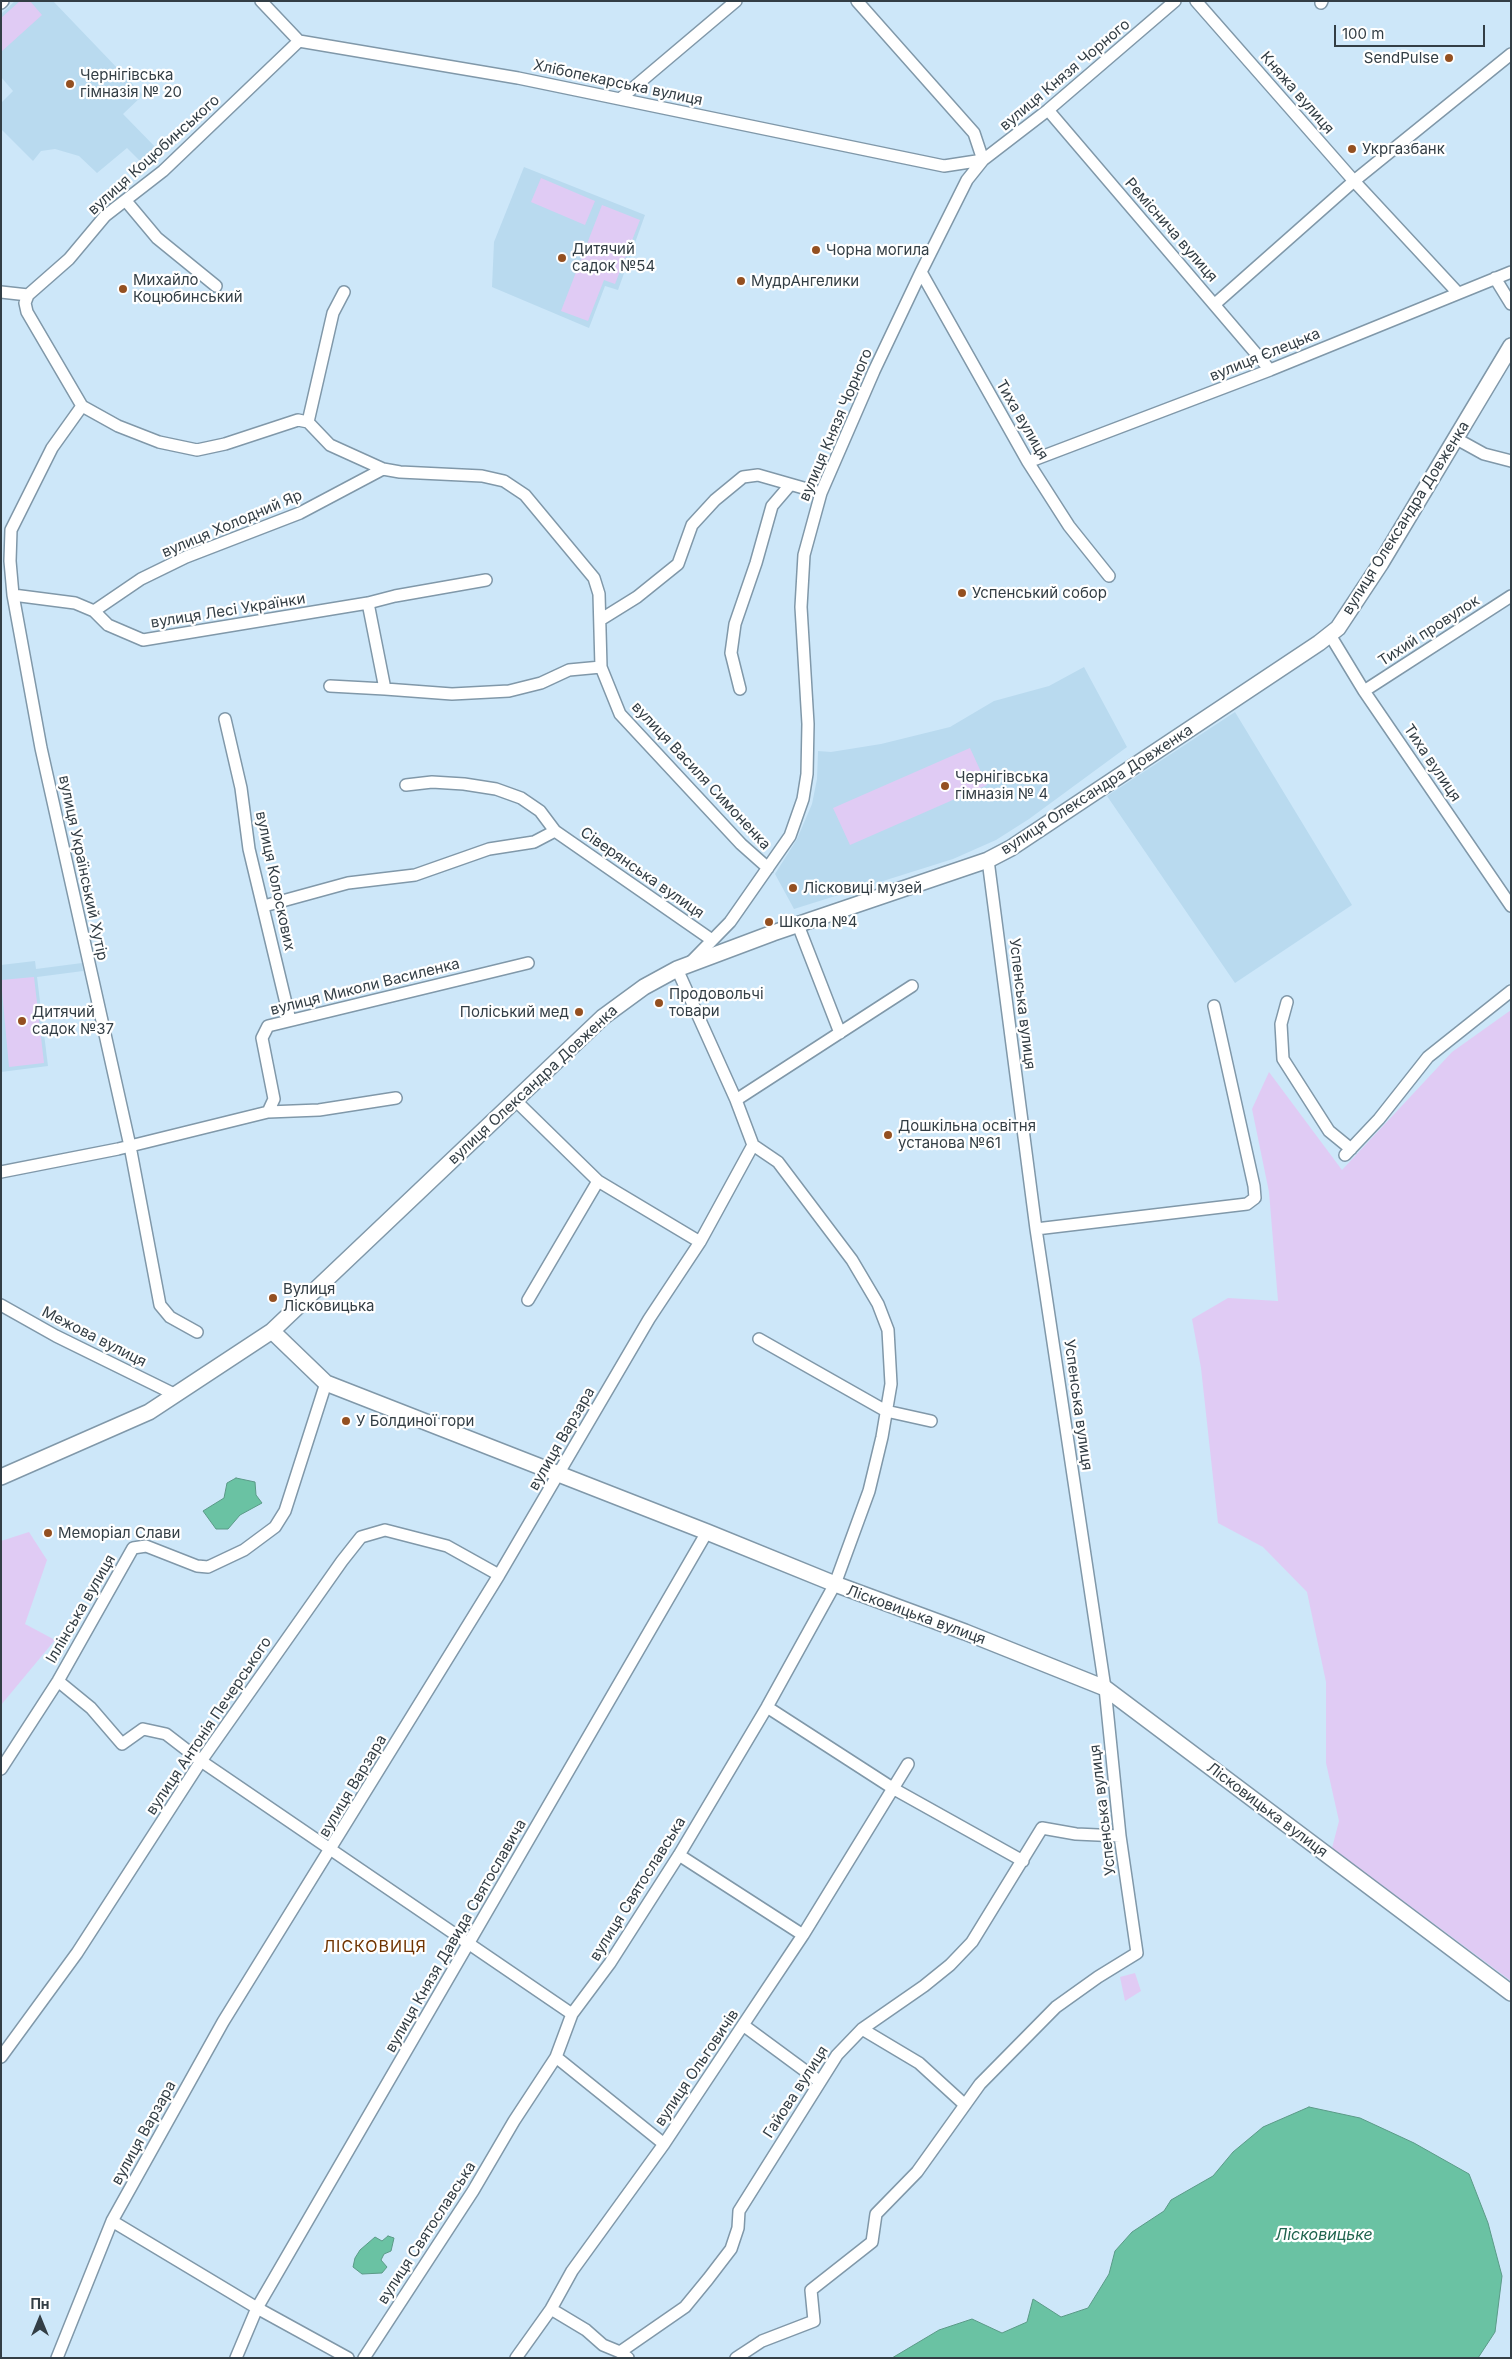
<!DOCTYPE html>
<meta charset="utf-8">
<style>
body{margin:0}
#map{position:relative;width:1512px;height:2359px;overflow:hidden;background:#cde7f9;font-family:Inter,sans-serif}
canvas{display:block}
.frame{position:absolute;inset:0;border:2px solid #333e45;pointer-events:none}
.north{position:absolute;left:15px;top:2294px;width:50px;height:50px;-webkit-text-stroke:4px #fff;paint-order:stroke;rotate:0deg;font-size:14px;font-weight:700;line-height:20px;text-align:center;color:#333e45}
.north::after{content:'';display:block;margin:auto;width:18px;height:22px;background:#333e45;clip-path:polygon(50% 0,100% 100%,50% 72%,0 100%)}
.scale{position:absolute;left:1334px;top:25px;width:151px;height:22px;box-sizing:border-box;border:2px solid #333e45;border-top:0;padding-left:6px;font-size:15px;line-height:18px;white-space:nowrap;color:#333e45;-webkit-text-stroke:4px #fff;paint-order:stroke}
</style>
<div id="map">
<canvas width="1512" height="2359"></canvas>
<div class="frame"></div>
<div class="north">Пн</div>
<div class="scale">100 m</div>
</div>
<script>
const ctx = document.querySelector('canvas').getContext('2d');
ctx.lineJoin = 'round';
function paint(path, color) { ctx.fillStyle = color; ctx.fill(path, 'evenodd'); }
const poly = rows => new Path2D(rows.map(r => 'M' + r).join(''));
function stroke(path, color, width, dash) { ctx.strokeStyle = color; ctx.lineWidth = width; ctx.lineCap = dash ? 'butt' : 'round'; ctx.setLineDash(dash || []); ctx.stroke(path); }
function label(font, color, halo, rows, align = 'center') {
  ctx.font = font + ' Inter,sans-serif'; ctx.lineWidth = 4.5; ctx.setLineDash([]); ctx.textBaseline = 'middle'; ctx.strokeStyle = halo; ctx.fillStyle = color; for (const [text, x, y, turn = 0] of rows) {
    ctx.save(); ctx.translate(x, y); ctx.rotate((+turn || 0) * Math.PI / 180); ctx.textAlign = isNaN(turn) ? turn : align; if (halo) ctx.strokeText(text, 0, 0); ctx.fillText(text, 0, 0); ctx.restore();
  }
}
paint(poly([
 [15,1,53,1,143,95,123,114,162,154,147,168,127,148,97,173,79,156,55,149,41,151,33,161,1,129,1,103,13,91,1,77,1,14],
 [524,167,645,215,618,290,605,286,589,328,492,287,494,242],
 [1084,667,1127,747,1029,819,996,840,953,859,794,909,775,874,797,839,812,804,817,779,818,751,831,752,881,744,950,727,994,701,1049,686],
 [1235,712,1352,905,1235,983,1107,796],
 [35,961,36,969,82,963,83,971,37,977,48,1066,1,1072,1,965]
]), '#b9daef');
paint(poly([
 [20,1,30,1,42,15,1,52,1,18],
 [541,178,595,201,585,225,531,202],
 [602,205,640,220,615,284,604,280,588,321,561,311],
 [970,748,987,785,850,845,833,808],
 [34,977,44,1063,9,1067,1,980],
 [1511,1010,1511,1981,1332,1848,1339,1821,1326,1763,1326,1682,1307,1592,1263,1547,1218,1523,1201,1368,1192,1319,1228,1298,1278,1301,1269,1192,1252,1109,1269,1072,1342,1170,1452,1052],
 [29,1532,47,1560,25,1624,55,1640,1,1705,1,1541],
 [1135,1973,1141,1991,1125,2001,1120,1977]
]), '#e0cbf4');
const water = poly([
 [236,1478,255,1482,256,1495,262,1503,240,1515,228,1529,216,1529,203,1511,224,1498,227,1483,236,1478],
 [1309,2107,1360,2118,1414,2143,1469,2174,1488,2223,1502,2276,1495,2332,1478,2358,892,2358,939,2330,972,2319,1002,2333,1027,2322,1033,2299,1061,2317,1088,2308,1109,2274,1115,2251,1132,2232,1164,2211,1171,2200,1213,2176,1233,2152,1263,2127,1309,2107],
 [388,2236,394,2238,391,2251,384,2254,381,2260,387,2267,382,2273,362,2274,353,2267,355,2258,360,2250,375,2237,382,2241,388,2236]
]);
paint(water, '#6ac2a3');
stroke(water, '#5a9a87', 1);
const minor = poly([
 [261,1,299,41,518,78,944,166,983,160,974,133,857,1],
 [1196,1,1354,181,1458,293],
 [1,3,3,1],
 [1321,3,1322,1],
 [620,99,736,1],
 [1048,110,1270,370],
 [126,201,157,238,216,286],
 [921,272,1028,462,1069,526,1109,576],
 [1495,278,1511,304],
 [1,292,28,295,69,259,105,216,163,171,299,41],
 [28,295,25,303,27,312,82,406,118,426,159,442,197,450,225,444,298,420,308,422,330,445,383,469,400,472,482,476,504,481,525,495,594,578,599,594,601,667,620,714,741,844,768,868],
 [1215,304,1354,181,1511,54],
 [82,406,52,448,11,530,10,561,13,595,41,748,130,1146,160,1305,170,1317,197,1332],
 [308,422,333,313,344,292],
 [1455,438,1484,454,1511,461],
 [1028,462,1270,370,1511,272],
 [13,595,75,603,94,611,108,625,143,640,368,603,395,596,486,580],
 [368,603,385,689,452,694,509,691,541,683,569,670,601,667],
 [94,611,141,579,186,557,300,513,383,469],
 [600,620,637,597,678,564,692,525,715,500,743,477,758,475,821,493],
 [1330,635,1364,691,1511,906],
 [330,686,385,689],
 [740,689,731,653,735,624,756,563,772,506,790,485],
 [1364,691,1511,596],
 [225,719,241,788,249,849,290,1020],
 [406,785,432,782,464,784,496,789,521,798,540,811,555,831,712,940],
 [264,906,348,883,415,875,489,849,534,842,555,831],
 [798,925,840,1033],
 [689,964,730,922,790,836,803,799,807,774,808,724,801,607,804,555,821,493,874,371,921,272,967,180,983,160,1048,110,1175,1],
 [1287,1002,1281,1024,1283,1059,1329,1131,1351,1149],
 [515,1100,598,1181,700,1242],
 [736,1100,912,986],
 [268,1112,274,1099,262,1038,268,1026,528,963],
 [1345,1155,1379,1119,1428,1057,1511,991],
 [1,1172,118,1149,268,1112,319,1110,396,1098],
 [1036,1229,1247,1204,1255,1198,1254,1186,1214,1006],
 [528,1300,598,1181],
 [1,1305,56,1336,174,1394],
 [759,1339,886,1411,931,1421],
 [58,1681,91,1708,122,1744,143,1729,166,1734,201,1761,572,2014],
 [767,1707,894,1789,1023,1861],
 [1,1769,58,1681,133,1548,146,1546,197,1566,208,1567,244,1550,275,1527,285,1511,326,1383],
 [679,1855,803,1935],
 [743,2025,819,2081],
 [862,2029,919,2063,965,2105],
 [1,2057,77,1953,201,1761,342,1561,361,1537,385,1530,447,1546,499,1575],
 [556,2057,664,2144],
 [112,2221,257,2308,348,2358],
 [551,2309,586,2330,603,2345,620,2352,628,2358],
 [620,2352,685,2307,708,2279,731,2249,738,2228,739,2211,837,2055,862,2029,924,1986,950,1965,972,1942,1042,1828,1076,1834,1120,1836],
 [57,2358,112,2221,223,2022,499,1575,649,1319,700,1242,753,1145],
 [236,2358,257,2308,707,1532],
 [364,2358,473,2191,514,2121,556,2057,572,2014,610,1963,679,1855,767,1707,835,1584,869,1491,882,1437,891,1384,888,1330,878,1304,852,1260,778,1162,753,1145,736,1100,677,969],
 [516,2358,551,2309,572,2271,664,2144,743,2025,803,1935,908,1764],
 [736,2358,762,2341,814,2321,811,2290,872,2242,876,2214,917,2172,980,2084,1056,2007,1098,1977,1137,1953,1120,1836,1105,1688,1036,1229,988,860]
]);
const secondary = poly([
 [272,1331,326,1383,707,1532,835,1584,965,1632,1105,1688,1511,1993],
 [1,1477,149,1412,272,1331,603,1017,644,987,677,969,773,933,988,860,1011,848,1319,643,1338,628,1381,563,1511,346]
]);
stroke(minor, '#8098a9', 14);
stroke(secondary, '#8098a9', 18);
stroke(minor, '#fff', 11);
stroke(secondary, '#fff', 15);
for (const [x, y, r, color] of [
 [1449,58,5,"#945021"],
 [70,84,5,"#945021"],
 [1352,149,5,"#945021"],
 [816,250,5,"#945021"],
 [562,258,5,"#945021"],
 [741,281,5,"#945021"],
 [123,289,5,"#945021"],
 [962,593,5,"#945021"],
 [945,786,5,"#945021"],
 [793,888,5,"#945021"],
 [769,922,5,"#945021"],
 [659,1003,5,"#945021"],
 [579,1012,5,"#945021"],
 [22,1021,5,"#945021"],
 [888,1135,5,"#945021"],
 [273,1298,5,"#945021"],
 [346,1421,5,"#945021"],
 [48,1533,5,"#945021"]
]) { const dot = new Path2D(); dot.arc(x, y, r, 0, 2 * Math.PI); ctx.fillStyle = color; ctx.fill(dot); stroke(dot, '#fff', 2); }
label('15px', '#333e45', '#fff', [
 ["SendPulse",1439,58,"right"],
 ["Чернігівська",80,75],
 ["гімназія № 20",80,92],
 ["Укргазбанк",1362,149],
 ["Дитячий",572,249],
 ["садок №54",572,266],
 ["Чорна могила",826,250],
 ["Михайло",133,280],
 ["Коцюбинський",133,297],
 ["МудрАнгелики",751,281],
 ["Успенський собор",972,593],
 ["Чернігівська",955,777],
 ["гімназія № 4",955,794],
 ["Лісковиці музей",803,888],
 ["Школа №4",779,922],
 ["Продовольчі",669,994],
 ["товари",669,1011],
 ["Дитячий",32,1012],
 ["садок №37",32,1029],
 ["Поліський мед",569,1012,"right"],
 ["Дошкільна освітня",898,1126],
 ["установа №61",898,1143],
 ["Вулиця",283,1289],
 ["Лісковицька",283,1306],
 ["У Болдиної гори",356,1421],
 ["Меморіал Слави",58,1533]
], 'left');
label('15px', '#333e45', '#fff', [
 ["вулиця Князя Чорного",1065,75,-40],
 ["Хлібопекарська вулиця",618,83,12],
 ["Княжа вулиця",1297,93,49],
 ["вулиця Коцюбинського",154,155,-42],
 ["Реміснича вулиця",1171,230,49],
 ["вулиця Єлецька",1265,355,-22],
 ["Тиха вулиця",1022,420,60],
 ["вулиця Князя Чорного",836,425,-67],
 ["вулиця Олександра Довженка",1406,518,-58],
 ["вулиця Холодний Яр",232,524,-23],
 ["вулиця Лесі Українки",228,611,-9],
 ["Тихий провулок",1429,631,-33],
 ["Тиха вулиця",1432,763,56],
 ["вулиця Василя Симоненка",701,776,47],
 ["вулиця Олександра Довженка",1097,790,-33],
 ["вулиця Український Хутір",83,868,78],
 ["Сіверянська вулиця",642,873,35],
 ["вулиця Колоскових",275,881,78],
 ["вулиця Миколи Василенка",365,987,-14],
 ["Успенська вулиця",1022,1004,83],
 ["вулиця Олександра Довженка",533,1085,-43],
 ["Межова вулиця",94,1337,27],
 ["Успенська вулиця",1078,1405,82],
 ["вулиця Варзара",562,1439,-60],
 ["Іллінська вулиця",81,1609,-60],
 ["Лісковицька вулиця",916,1615,20],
 ["вулиця Антонія Печерського",209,1726,-56],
 ["вулиця Варзара",353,1786,-59],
 ["Успенська вулиця",1103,1810,-97],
 ["Лісковицька вулиця",1267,1810,37],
 ["вулиця Святославська",638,1889,-58],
 ["вулиця Князя Давида Святославича",456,1936,-60],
 ["вулиця Ольговичів",697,2068,-56],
 ["Гайова вулиця",796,2092,-57],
 ["вулиця Варзара",144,2133,-61],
 ["вулиця Святославська",427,2233,-57]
]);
ctx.letterSpacing = '1px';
label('16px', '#6f3402', '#fff', [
 ["ЛІСКОВИЦЯ",375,1947]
]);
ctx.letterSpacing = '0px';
label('italic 16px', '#21654f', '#fff', [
 ["Лісковицьке",1324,2235]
]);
</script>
